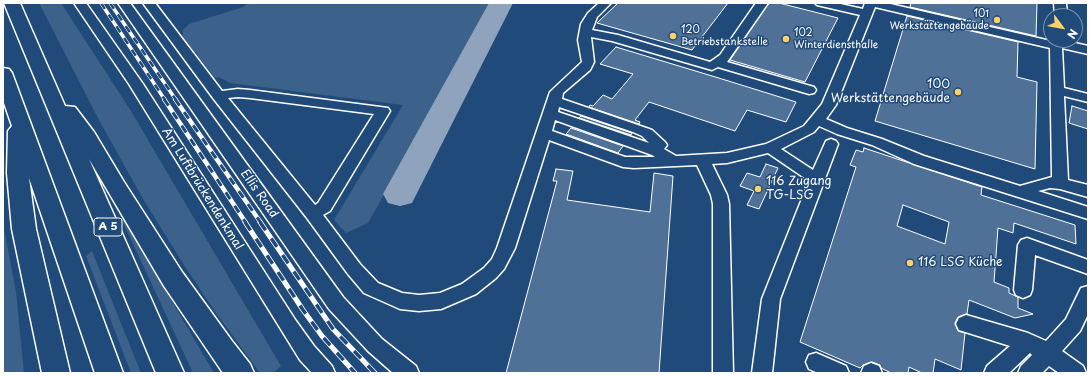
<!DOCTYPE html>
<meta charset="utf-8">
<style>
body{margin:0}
#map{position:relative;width:1091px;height:376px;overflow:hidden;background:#1f4a7a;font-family:"Playpen Sans",sans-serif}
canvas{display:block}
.frame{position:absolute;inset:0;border:4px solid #fff;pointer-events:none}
.north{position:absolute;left:1043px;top:8px;width:40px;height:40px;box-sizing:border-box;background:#1f4a7a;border:1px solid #7992af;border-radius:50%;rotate:122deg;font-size:11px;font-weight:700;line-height:16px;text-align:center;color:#fff}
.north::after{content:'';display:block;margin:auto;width:14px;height:18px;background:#ffd166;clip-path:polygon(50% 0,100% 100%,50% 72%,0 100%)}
</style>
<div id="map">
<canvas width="1091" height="376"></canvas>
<div class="frame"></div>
<div class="north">N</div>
</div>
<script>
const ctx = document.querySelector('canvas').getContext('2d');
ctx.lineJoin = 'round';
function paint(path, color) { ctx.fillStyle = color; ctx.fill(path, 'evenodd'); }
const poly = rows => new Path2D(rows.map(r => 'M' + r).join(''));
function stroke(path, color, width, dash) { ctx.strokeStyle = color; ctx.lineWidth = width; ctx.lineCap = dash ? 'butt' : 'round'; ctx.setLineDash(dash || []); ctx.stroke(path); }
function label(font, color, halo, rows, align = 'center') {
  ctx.font = font + ' "Playpen Sans",sans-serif'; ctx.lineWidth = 3; ctx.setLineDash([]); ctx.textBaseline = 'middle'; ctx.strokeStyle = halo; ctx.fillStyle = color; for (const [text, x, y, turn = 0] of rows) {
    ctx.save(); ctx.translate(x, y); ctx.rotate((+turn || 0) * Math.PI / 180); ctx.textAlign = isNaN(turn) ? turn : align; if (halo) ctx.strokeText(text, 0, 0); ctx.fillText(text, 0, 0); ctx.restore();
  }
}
paint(poly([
 [39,3,61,3,131,111,281,366,273,373,260,373,216,313,184,265,143,199,100,122],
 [248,3,491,3,368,223,346,233,334,220,403,105,230,83,219,77,215,78,183,37,183,30,189,24,243,7],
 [121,218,123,218,214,373,193,373],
 [3,223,16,292,24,373,3,373],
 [92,251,116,311,141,373,131,373,86,256]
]), '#3c618b');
paint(poly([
 [489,3,513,3,412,203,400,206,388,203,383,194,489,3]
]), '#8fa4bc');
const building = poly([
 [618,3,728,3,692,50,597,23,618,3],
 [769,3,779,3,838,18,805,82,730,60,769,3],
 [911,3,1037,3,1036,36,910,7,911,3],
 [907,16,1018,42,1017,77,1037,82,1035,169,875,121,907,16],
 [616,47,722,79,796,102,786,122,747,110,735,131,649,102,635,120,640,122,639,124,589,107,590,105,593,106,603,95,612,99,633,74,600,64,616,47],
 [1072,106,1088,111,1088,129,1069,123,1072,106],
 [581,116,632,133,631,135,579,118,581,116],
 [571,128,623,146,618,153,566,134,571,128],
 [864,148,982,187,981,195,1075,225,1076,244,1014,223,1013,233,998,228,994,282,1009,288,1009,293,1018,297,1018,308,1033,314,1015,318,969,300,967,314,958,317,955,323,958,331,965,333,961,370,935,359,933,373,922,373,909,367,908,373,891,373,881,368,880,365,872,362,863,365,860,368,800,342,856,167,850,165,856,150,863,152,864,148],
 [903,205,949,222,945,244,897,226,903,205],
 [766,164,778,168,759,209,747,205,754,191,740,186,747,173,760,177,766,164],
 [556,169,573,171,567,200,650,212,654,173,673,176,659,373,506,373,557,181,553,181,556,169]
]);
paint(building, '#507197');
stroke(building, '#fff', 1);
const minor = poly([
 [74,3,86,3,143,84,296,321,314,346,332,366,335,373,312,373,300,360,129,84,74,3],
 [118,3,130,3,343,297,382,339,416,366,419,373,393,373,368,351,329,309,118,3],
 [143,3,155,3,222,91,238,89,250,90,388,108,390,111,330,211,323,215,360,264,378,283,402,293,419,295,440,293,462,284,484,268,492,259,497,248,550,92,582,62,578,40,581,24,588,13,599,3,611,3,597,17,592,30,618,35,710,62,720,55,756,3,768,3,727,62,814,87,816,90,814,93,809,94,718,67,712,70,612,41,591,37,594,62,590,70,563,93,562,99,652,130,665,142,667,145,664,149,676,156,727,153,766,144,804,126,822,104,860,15,817,5,815,3,836,3,863,9,865,3,886,3,1055,42,1062,40,1088,46,1088,54,1062,48,1064,88,1088,94,1088,102,1064,96,1068,180,1088,185,1088,197,1060,189,1050,188,1038,191,1088,207,1088,219,914,164,872,145,837,134,819,126,814,132,781,149,813,170,826,141,831,139,836,141,838,144,780,299,772,373,752,373,762,299,809,181,768,153,727,163,712,164,727,195,729,204,733,373,713,373,713,204,711,195,697,165,634,168,623,167,549,140,515,248,504,269,496,278,476,294,441,309,419,311,400,309,364,293,348,274,307,218,213,98,143,3],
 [875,7,1050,48,1052,177,1020,186,924,156,882,139,847,128,826,119,836,105,875,7],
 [238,97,250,98,374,114,318,203,315,205,228,98,238,97],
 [559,107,633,132,642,136,649,143,558,112,559,107],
 [555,120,652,155,655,157,625,157,552,131,555,120],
 [1054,3,1066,3,1067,16,1055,16,1054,3],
 [1027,238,1088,260,1088,274,1035,255,1032,290,1030,295,1023,298,1016,295,1014,290,1018,245,1021,240,1027,238],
 [1088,286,1088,314,1080,331,1062,351,1083,366,1086,373,1059,373,1049,366,1042,373,1018,373,1021,366,1032,355,1030,353,1009,373,984,373,987,366,1010,346,959,330,956,324,959,318,966,315,1028,333,1046,341,1066,319,1081,288,1088,286],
 [816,353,846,366,849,373,818,373,809,369,806,362,809,355,816,353],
 [871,363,879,366,882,373,861,373,864,366,871,363]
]);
const highway = poly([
 [4,3,20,3,65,106,75,107,94,132,124,182,182,272,232,341,250,364,254,373,223,373,164,286,89,159,184,373,156,373,4,3],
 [3,68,9,69,12,73,123,373,95,373,29,178,36,229,70,373,42,373,12,229,7,173,8,131,12,126,3,100,3,68]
]);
stroke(minor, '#fff', 3);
stroke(highway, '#fff', 3);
paint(minor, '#1f4a7a');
paint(highway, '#1f4a7a');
const railFar2 = poly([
 [101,3,165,100],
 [110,3,176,100]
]);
const railFar1 = poly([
 [164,99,246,223],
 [175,99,261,223]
]);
const rail = poly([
 [245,222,303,310,322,336,355,373],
 [260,222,333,329,375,373]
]);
stroke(railFar2, '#fff', 3.5);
stroke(railFar1, '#fff', 4.5);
stroke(rail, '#fff', 5);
stroke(railFar2, '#1f4a7a', 2.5, [7]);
stroke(railFar1, '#1f4a7a', 3, [8]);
stroke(rail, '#1f4a7a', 3.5, [10]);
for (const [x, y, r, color] of [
 [997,20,4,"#ffd166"],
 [673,36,4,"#ffd166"],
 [786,39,4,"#ffd166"],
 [958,92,4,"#ffd166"],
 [758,189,4,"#ffd166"],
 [910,263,4,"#ffd166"]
]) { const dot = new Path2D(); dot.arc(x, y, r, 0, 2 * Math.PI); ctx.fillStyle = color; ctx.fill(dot); stroke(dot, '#1f4a7a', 1.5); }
label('10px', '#fff', '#1f4a7a', [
 ["101",989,14,"right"],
 ["Werkstättengebäude",989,26,"right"],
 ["120",681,30],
 ["Betriebstankstelle",681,42],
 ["102",794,33],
 ["Winterdiensthalle",794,45]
], 'left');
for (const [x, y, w] of [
 [108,227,28]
]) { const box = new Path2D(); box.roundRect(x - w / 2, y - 9, w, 18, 3); ctx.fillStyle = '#1f4a7a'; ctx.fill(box); stroke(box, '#fff', 1); }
label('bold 11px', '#fff', null, [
 ["A 5",108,227]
]);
label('12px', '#fff', '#1f4a7a', [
 ["100",950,85,"right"],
 ["Werkstättengebäude",950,99,"right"],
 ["116 Zugang",766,182],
 ["TG-LSG",766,196],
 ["116 LSG Küche",918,263]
], 'left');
label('12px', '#fff', '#1f4a7a', [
 ["Am Luftbrückendenkmal",202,189,58],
 ["Ellis Road",259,194,55]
]);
</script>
